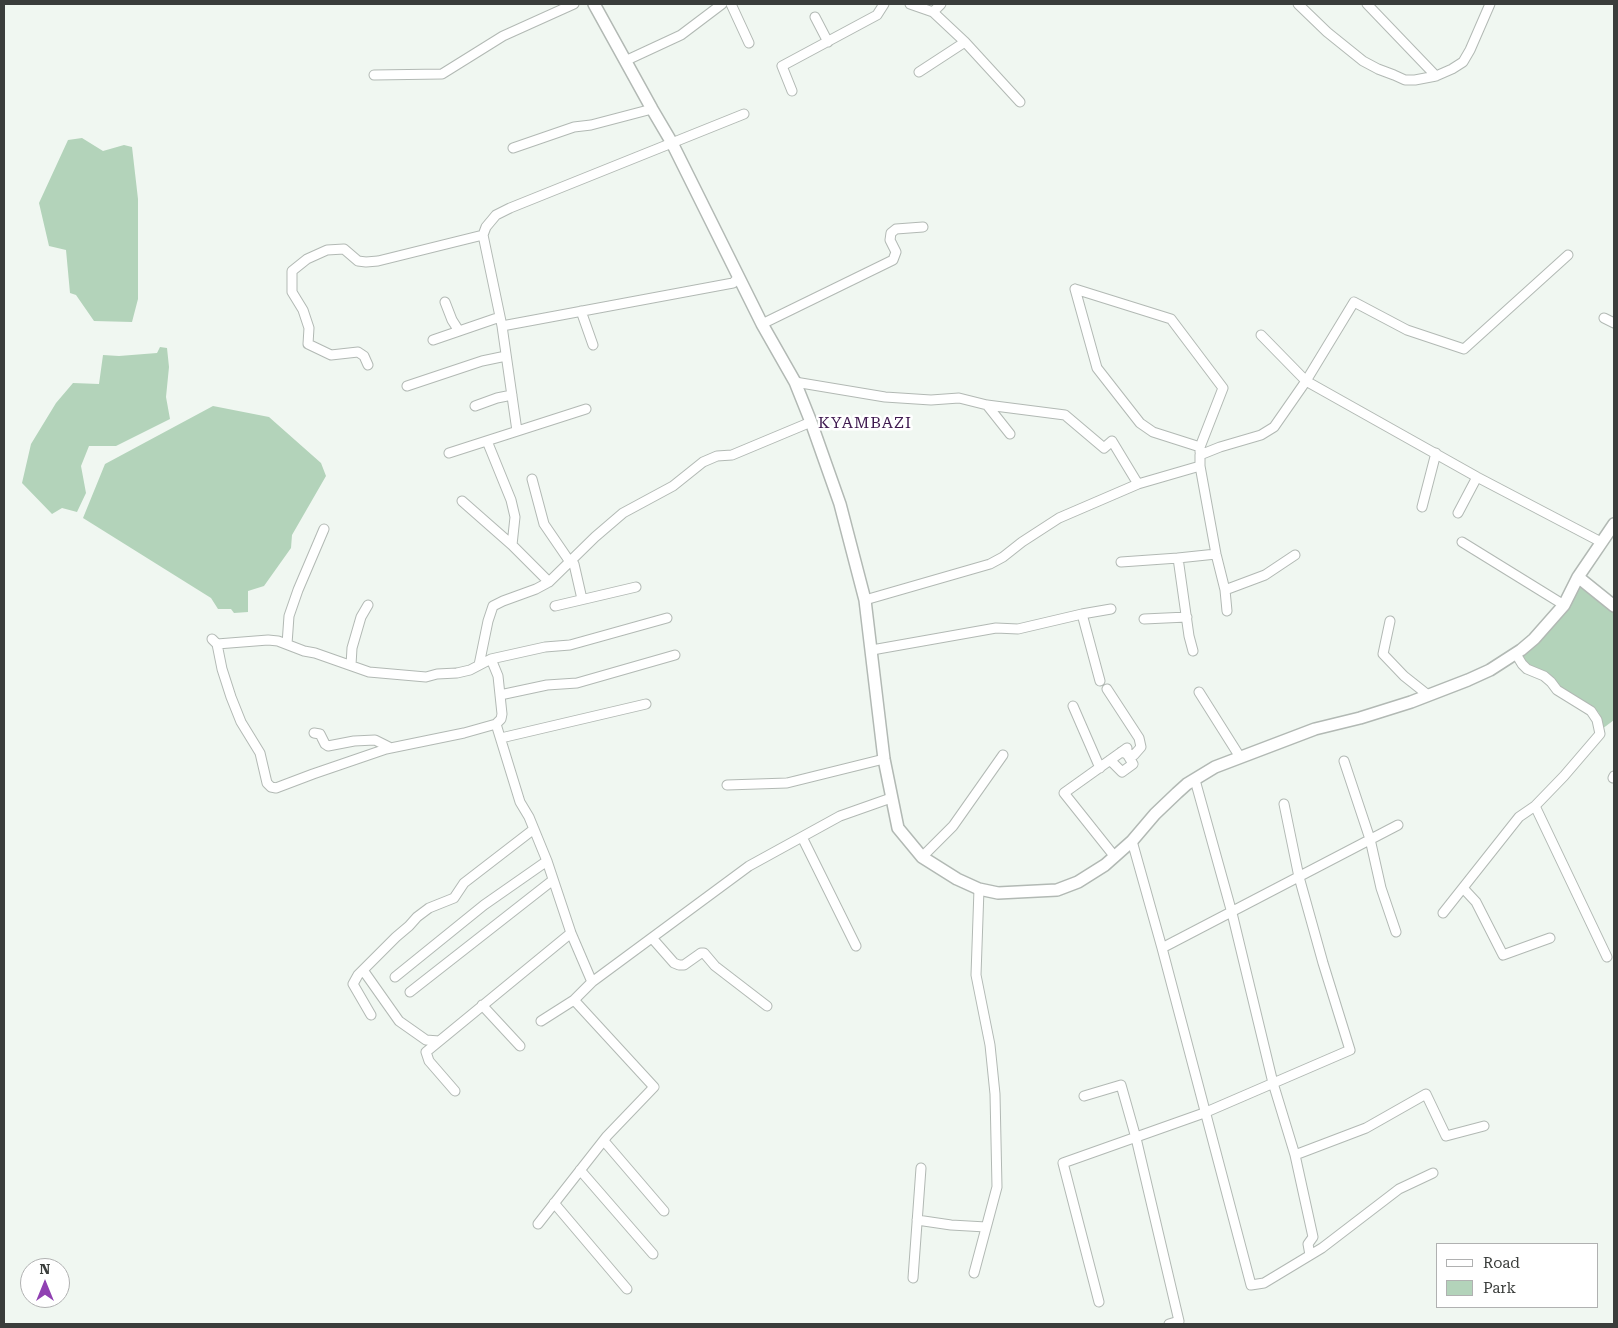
<!DOCTYPE html>
<style>
body{margin:0}
#map{position:relative;width:1618px;height:1328px;overflow:hidden;background:#f0f7f1;font-family:"Roboto Serif",serif}
canvas{display:block}
.frame{position:absolute;inset:0;border:5px solid #3a3d3b;pointer-events:none}
.legend{position:absolute;left:1436px;top:1243px;width:162px;height:65px;box-sizing:border-box;background:#fff;border:1px solid #b0b1b1;margin:0;padding:6px 9px;list-style:none;font-size:15px;color:#3a3d3b}
.legend li{display:flex;align-items:center;gap:10px;height:25px}
.legend b{width:25px;border:1px solid #b0b1b1}
.north{position:absolute;left:20px;top:1258px;width:50px;height:50px;box-sizing:border-box;background:#fff;border:1px solid #b0b1b1;border-radius:50%;rotate:0deg;font-size:14px;font-weight:700;line-height:20px;text-align:center;color:#3a3d3b}
.north::after{content:'';display:block;margin:auto;width:18px;height:22px;background:#9041b2;clip-path:polygon(50% 0,100% 100%,50% 72%,0 100%)}
</style>
<div id="map">
<canvas width="1618" height="1328"></canvas>
<div class="frame"></div>
<ul class="legend">
<li><b style="height:6px;background:#fff"></b>Road</li>
<li><b style="height:14px;background:#b3d3ba"></b>Park</li>
</ul>
<div class="north">N</div>
</div>
<script>
const ctx = document.querySelector('canvas').getContext('2d');
ctx.lineJoin = 'round';
function paint(path, color) { ctx.fillStyle = color; ctx.fill(path, 'evenodd'); }
const poly = rows => new Path2D(rows.map(r => 'M' + r).join(''));
function stroke(path, color, width, dash) { ctx.strokeStyle = color; ctx.lineWidth = width; ctx.lineCap = dash ? 'butt' : 'round'; ctx.setLineDash(dash || []); ctx.stroke(path); }
function label(font, color, halo, rows, align = 'center') {
  ctx.font = font + ' "Roboto Serif",serif'; ctx.lineWidth = 5; ctx.setLineDash([]); ctx.textBaseline = 'middle'; ctx.strokeStyle = halo; ctx.fillStyle = color; for (const [text, x, y, turn = 0] of rows) {
    ctx.save(); ctx.translate(x, y); ctx.rotate((+turn || 0) * Math.PI / 180); ctx.textAlign = isNaN(turn) ? turn : align; if (halo) ctx.strokeText(text, 0, 0); ctx.fillText(text, 0, 0); ctx.restore();
  }
}
paint(poly([
 [82,138,103,151,124,145,132,147,138,199,138,299,132,322,94,321,76,295,70,293,66,250,49,246,39,203,68,140],
 [160,347,167,348,169,367,166,397,170,419,116,446,89,446,81,466,86,493,77,512,62,508,52,514,22,483,31,444,56,403,73,383,99,384,103,355,119,356,157,353],
 [213,406,269,417,321,463,326,476,292,535,291,548,264,586,248,591,248,612,234,613,231,609,218,609,211,598,83,518,105,464],
 [1582,587,1614,612,1614,720,1602,729,1599,713,1585,702,1561,689,1531,667,1525,662,1523,656,1566,610,1578,588]
]), '#b3d3ba');
const minor = poly([
 [731,4,749,43],
 [910,4,933,12,965,42,1020,102],
 [1298,4,1327,32,1363,61,1378,69,1394,75,1405,80,1415,80,1436,76,1452,69,1463,62,1470,50,1490,4],
 [1367,4,1436,76],
 [933,12,941,4],
 [815,17,828,42],
 [625,61,681,35,722,4],
 [919,72,965,42],
 [374,75,442,74,503,36,574,4],
 [792,91,782,66,877,15,884,4],
 [513,148,574,127,591,125,652,109],
 [1075,289,1171,319,1223,388,1200,447],
 [1075,289,1097,368,1140,423,1153,432,1200,447,1200,452],
 [445,302,452,320,459,331],
 [581,311,593,345],
 [1604,318,1614,323],
 [762,324,893,260,896,252,890,240,891,233,896,229,923,227],
 [502,326,733,283,738,278],
 [1261,335,1306,381,1477,477,1601,542],
 [433,340,500,317],
 [368,365,364,356,358,352,331,355,308,344,309,328,303,310,292,292,292,271,307,259,327,250,344,249,358,261,366,262,378,261,483,235],
 [795,382,885,397,931,400,959,398,987,405,1065,415,1104,448,1112,441,1138,484],
 [407,386,482,361,506,356],
 [987,405,1010,434],
 [475,406,497,398,512,395],
 [517,431,502,326,483,235,486,227,496,215,510,208,744,114],
 [487,441,511,500,515,517,512,545],
 [449,453,586,409],
 [532,479,544,524,570,562,574,564,582,599],
 [462,501,512,545,549,582],
 [1422,507,1436,453],
 [1458,513,1477,477],
 [1462,542,1564,605],
 [1178,558,1189,636,1193,651],
 [1121,562,1178,558,1216,554],
 [1225,590,1265,575,1295,555],
 [865,600,990,564,1003,557,1022,542,1059,518,1138,484,1200,466],
 [555,606,636,587],
 [1227,611,1225,590,1216,554,1200,466,1200,455,1220,447,1261,435,1274,427,1306,381,1354,302,1407,330,1464,349,1568,255],
 [1082,614,1100,681],
 [1144,619,1187,617],
 [1390,621,1383,654,1404,676,1428,695],
 [212,639,217,644,222,669,231,697,241,722,260,753,267,783,271,787,276,788,313,774,386,749,464,733,496,724,501,719,502,714,498,676,491,659],
 [217,644,268,640,278,641,304,651,315,653,369,672,426,677,437,674,457,673,470,670,491,659,545,647,570,645,667,618],
 [287,644,289,616,298,590,324,529],
 [872,650,996,628,1018,629,1082,614,1111,609],
 [351,665,352,648,361,617,368,605],
 [479,665,488,621,493,606,503,601,536,589,549,582,595,537,623,513,673,486,703,462,717,456,732,455,811,422],
 [1107,689,1139,738,1141,747,1134,755,1121,752,1127,754,1133,764,1122,772,1110,760],
 [1199,692,1240,757],
 [500,695,547,685,577,683,675,655],
 [1073,706,1100,768],
 [496,724,520,802,529,817,547,861,571,933,592,982],
 [314,733,320,734,325,744,328,746,354,741,375,740,391,748],
 [501,738,646,704],
 [1344,761,1370,839,1381,888,1396,932],
 [1613,778,1614,776],
 [1195,780,1232,913,1273,1083,1295,1155,1313,1237,1308,1244,1310,1255],
 [727,785,787,783,884,759],
 [1535,806,1607,957],
 [802,837,856,946],
 [1132,841,1162,948,1251,1285,1264,1283,1322,1248,1399,1189,1433,1173],
 [922,857,953,826,1003,755],
 [1115,857,1064,793,1127,748],
 [1463,888,1476,902,1503,955,1550,938],
 [1443,913,1519,817,1535,806,1564,776,1600,734,1597,720,1591,711,1557,690,1551,682,1544,676,1527,669,1522,664,1516,654],
 [652,938,674,963,679,965,684,965,701,953,704,953,715,966,767,1006],
 [1162,948,1398,825],
 [363,970,399,1021,426,1040,439,1041],
 [395,977,484,905,547,861],
 [410,992,553,880],
 [482,1005,520,1046],
 [371,1015,353,984,358,975,396,937,409,926,417,917,429,908,454,898,464,883,534,829],
 [541,1021,574,1000,592,982,749,866,840,816,891,798],
 [455,1091,429,1061,426,1052,571,933],
 [1084,1096,1121,1085,1136,1138,1179,1321,1169,1324],
 [604,1141,664,1211],
 [1295,1155,1366,1128,1426,1094,1446,1136,1484,1126],
 [580,1170,653,1254],
 [554,1203,627,1289],
 [917,1220,951,1225,986,1227],
 [538,1224,607,1136,654,1087,574,1000],
 [974,1273,997,1187,995,1094,990,1045,976,975,979,889],
 [913,1278,921,1168],
 [1099,1302,1063,1163,1204,1113,1350,1050,1323,963,1299,877,1284,804]
]);
const tertiary = poly([
 [594,4,652,109,672,143,762,324,795,382,811,422,840,504,865,600,884,759,898,828,922,857,957,879,979,889,998,893,1057,890,1078,882,1105,865,1132,841,1155,814,1177,793,1187,784,1215,767,1315,729,1360,718,1411,702,1468,680,1490,670,1521,650,1534,639,1564,605,1578,577,1614,524],
 [1578,577,1614,606]
]);
stroke(minor, '#b2b9b4', 11);
stroke(tertiary, '#b2b9b4', 14);
stroke(minor, '#fff', 9);
stroke(tertiary, '#fff', 11);
ctx.letterSpacing = '1px';
label('16px', '#3e194f', '#fff', [
 ["KYAMBAZI",865,423]
]);
ctx.letterSpacing = '0px';
</script>
